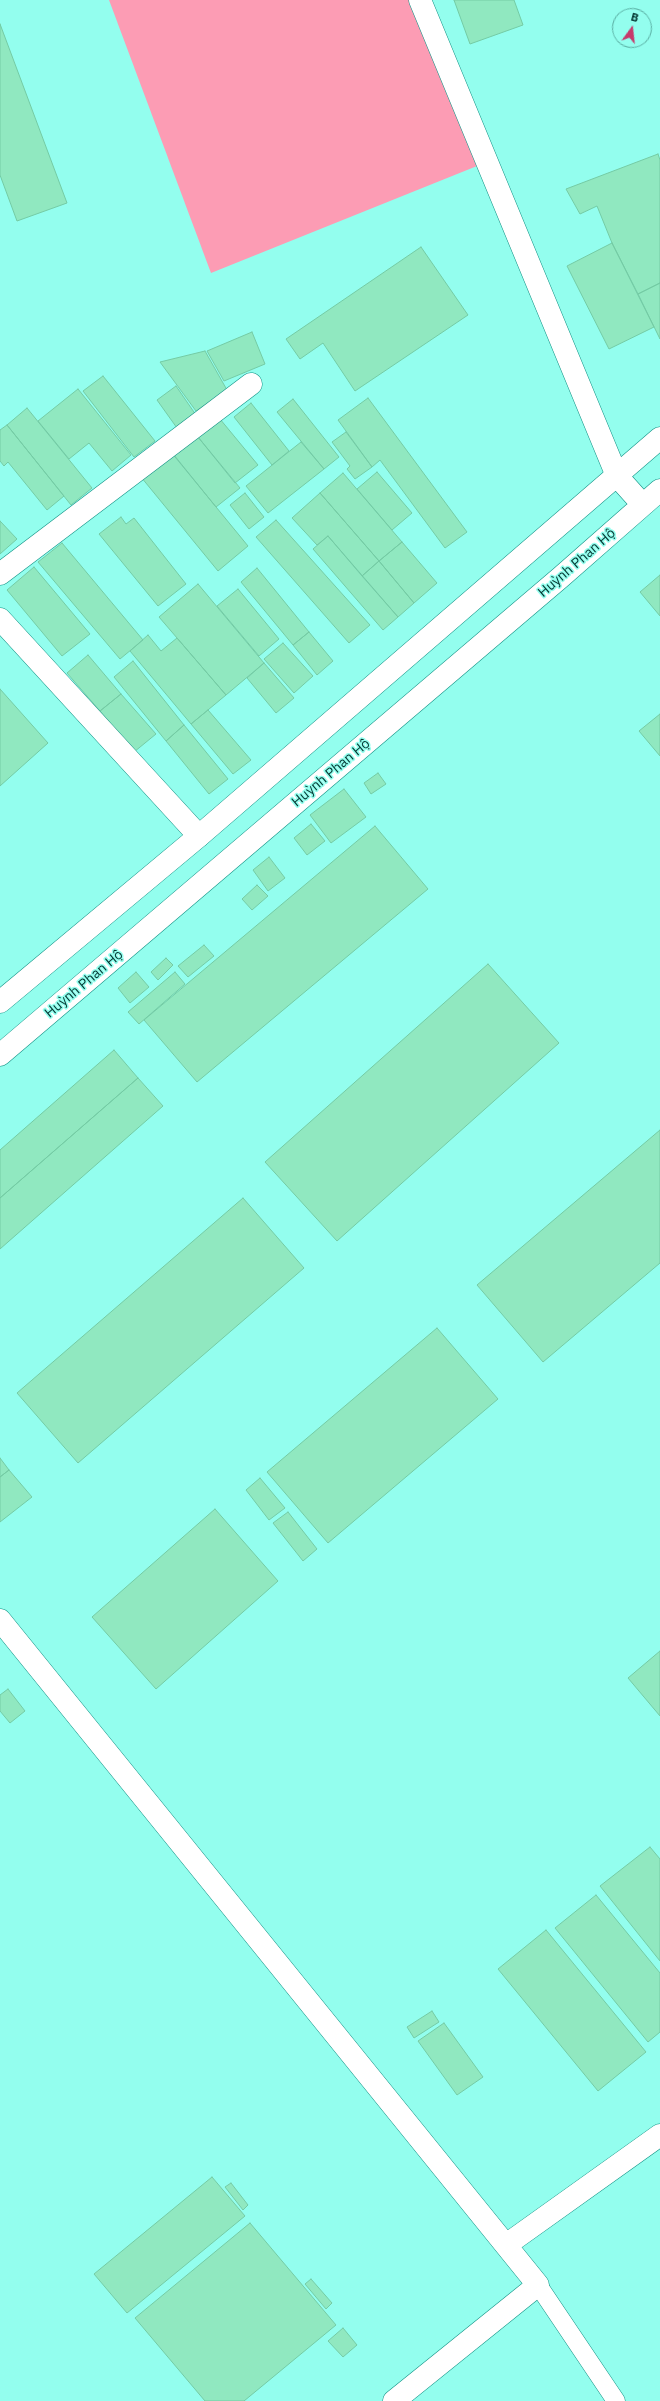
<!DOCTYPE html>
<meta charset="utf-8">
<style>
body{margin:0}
#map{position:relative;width:660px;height:2401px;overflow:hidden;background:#93feee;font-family:"IBM Plex Sans",sans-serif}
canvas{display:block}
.north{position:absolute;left:612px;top:8px;width:40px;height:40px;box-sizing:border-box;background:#93feee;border:1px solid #59aea2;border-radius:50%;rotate:15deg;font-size:11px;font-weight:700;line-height:16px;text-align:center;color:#033631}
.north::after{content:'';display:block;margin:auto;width:14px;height:18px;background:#c6396b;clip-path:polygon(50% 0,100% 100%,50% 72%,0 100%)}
</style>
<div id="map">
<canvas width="660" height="2401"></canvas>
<div class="north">B</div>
</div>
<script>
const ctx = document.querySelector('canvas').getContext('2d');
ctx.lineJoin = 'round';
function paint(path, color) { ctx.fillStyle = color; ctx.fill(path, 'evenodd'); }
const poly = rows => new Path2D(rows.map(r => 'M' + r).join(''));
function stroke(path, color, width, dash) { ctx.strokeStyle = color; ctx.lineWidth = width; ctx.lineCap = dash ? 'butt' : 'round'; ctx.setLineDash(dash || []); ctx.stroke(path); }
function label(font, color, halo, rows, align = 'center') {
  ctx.font = font + ' "IBM Plex Sans",sans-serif'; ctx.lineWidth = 3; ctx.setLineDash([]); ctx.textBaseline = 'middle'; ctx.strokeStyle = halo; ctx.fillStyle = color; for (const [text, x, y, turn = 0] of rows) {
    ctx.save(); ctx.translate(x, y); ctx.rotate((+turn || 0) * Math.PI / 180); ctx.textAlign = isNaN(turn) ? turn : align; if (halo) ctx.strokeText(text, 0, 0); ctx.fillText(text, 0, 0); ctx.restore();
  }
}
paint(poly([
 [109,0,413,0,482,164,211,273]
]), '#fc9cb4');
const building = poly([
 [454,0,514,0,523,25,470,44,454,0],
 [0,24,67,203,17,221,0,175,0,24],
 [658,154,660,160,660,283,638,294,612,243,597,206,580,214,566,189,658,154],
 [612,243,654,327,609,349,567,266,612,243],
 [421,247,468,315,355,391,323,343,300,359,286,339,421,247],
 [660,283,660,339,638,294,660,283],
 [252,332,265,364,224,381,207,351,252,332],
 [205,351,227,390,196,411,160,362,205,351],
 [103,376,155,441,134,457,83,391,103,376],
 [176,386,196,415,177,428,157,400,176,386],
 [78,389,131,455,112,471,89,443,69,459,38,421,78,389],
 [368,398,467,532,445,548,380,460,372,467,338,420,368,398],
 [293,399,339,457,324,469,277,412,293,399],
 [251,403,289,451,272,465,234,417,251,403],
 [27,408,92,488,71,505,7,425,27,408],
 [220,419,258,465,235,483,198,437,220,419],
 [7,425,64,496,47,510,8,462,4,466,0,461,0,430,7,425],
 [346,432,372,467,355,479,347,469,350,466,332,442,346,432],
 [198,437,240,488,216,507,174,455,198,437],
 [301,442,324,469,268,513,246,486,301,442],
 [171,452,248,546,218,571,141,477,171,452],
 [377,472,412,513,392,530,357,489,377,472],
 [343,473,402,542,379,561,320,493,343,473],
 [245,493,264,517,249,529,230,505,245,493],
 [320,493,379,561,362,576,328,536,317,545,292,518,320,493],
 [121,517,126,524,134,518,186,584,158,606,99,534,121,517],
 [276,520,370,625,349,643,256,537,276,520],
 [0,521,17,539,0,554,0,521],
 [328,536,398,617,383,630,313,549,328,536],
 [402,542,437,583,414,603,379,561,402,542],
 [62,543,143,640,120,659,38,562,62,543],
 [379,561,414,603,398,617,362,576,379,561],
 [34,567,90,634,62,656,7,590,34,567],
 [257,568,309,632,293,645,241,582,257,568],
 [660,575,660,616,640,592,660,575],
 [198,584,264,663,226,695,159,617,198,584],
 [238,589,279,639,259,656,217,606,238,589],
 [309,632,333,661,317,675,293,645,309,632],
 [148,635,161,651,177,638,226,695,191,724,130,651,148,635],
 [283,643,313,676,294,693,264,659,283,643],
 [88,655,121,694,100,711,67,673,88,655],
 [133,661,184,725,166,741,114,677,133,661],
 [264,663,294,698,276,713,247,678,264,663],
 [0,689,48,743,0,786,0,689],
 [121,694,156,734,134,752,100,711,121,694],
 [208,710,251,760,233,774,191,724,208,710],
 [660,714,660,756,639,731,660,714],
 [184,725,228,779,209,794,166,741,184,725],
 [378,773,386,784,371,794,364,783,378,773],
 [344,789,366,817,331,843,310,815,344,789],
 [311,824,325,841,307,855,294,838,311,824],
 [375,826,428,889,197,1082,144,1020,375,826],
 [269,857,285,878,268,891,253,870,269,857],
 [257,885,268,896,252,910,242,899,257,885],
 [204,945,214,956,188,977,178,966,204,945],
 [166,958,173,965,158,980,151,972,166,958],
 [488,964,559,1043,337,1241,265,1162,488,964],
 [136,972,149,987,130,1003,118,988,136,972],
 [175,972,185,984,139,1024,128,1012,175,972],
 [114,1050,138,1078,0,1198,0,1150,114,1050],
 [138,1078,163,1106,0,1249,0,1198,138,1078],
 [660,1130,660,1263,543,1362,477,1285,660,1130],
 [243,1198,304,1268,78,1463,17,1393,243,1198],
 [437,1328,498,1399,328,1543,267,1472,437,1328],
 [0,1458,9,1470,0,1477,0,1458],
 [9,1470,32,1497,0,1522,0,1477,9,1470],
 [260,1478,285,1508,269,1520,246,1490,260,1478],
 [215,1509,278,1581,156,1689,92,1617,215,1509],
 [288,1512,317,1549,303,1561,273,1523,288,1512],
 [660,1651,660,1716,628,1678,660,1651],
 [8,1689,25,1711,10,1723,0,1711,0,1695,8,1689],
 [650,1847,660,1859,660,1961,600,1886,650,1847],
 [596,1895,660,1973,660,2032,648,2042,555,1928,596,1895],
 [546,1930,646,2052,598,2091,498,1969,546,1930],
 [432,2011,439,2022,414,2038,407,2027,432,2011],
 [444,2023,483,2077,457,2095,418,2041,444,2023],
 [212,2177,245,2216,127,2313,94,2274,212,2177],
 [231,2183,248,2205,243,2210,225,2187,231,2183],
 [250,2223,336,2325,244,2401,205,2401,135,2318,250,2223],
 [311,2279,332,2303,326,2309,305,2284,311,2279],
 [343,2328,357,2345,343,2357,328,2341,343,2328]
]);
paint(building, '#90e8c0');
stroke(building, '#74cba4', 1);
const service = poly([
 [538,2285,616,2401]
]);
const minor = poly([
 [420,0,617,476],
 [0,574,251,384],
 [0,619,199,836],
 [0,1620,538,2285,394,2401],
 [506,2245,660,2135]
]);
const tertiary = poly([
 [617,476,643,505],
 [0,1002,199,836,660,438],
 [0,1055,561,577,660,490]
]);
stroke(service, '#139285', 19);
stroke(minor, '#139285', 23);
stroke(tertiary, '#139285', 23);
stroke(service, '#fff', 18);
stroke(minor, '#fff', 22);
stroke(tertiary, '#fff', 22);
label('14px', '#033631', '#93feee', [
 ["Huỳnh Phan Hộ",577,563,-41],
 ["Huỳnh Phan Hộ",331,773,-40],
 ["Huỳnh Phan Hộ",84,984,-40]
]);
</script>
